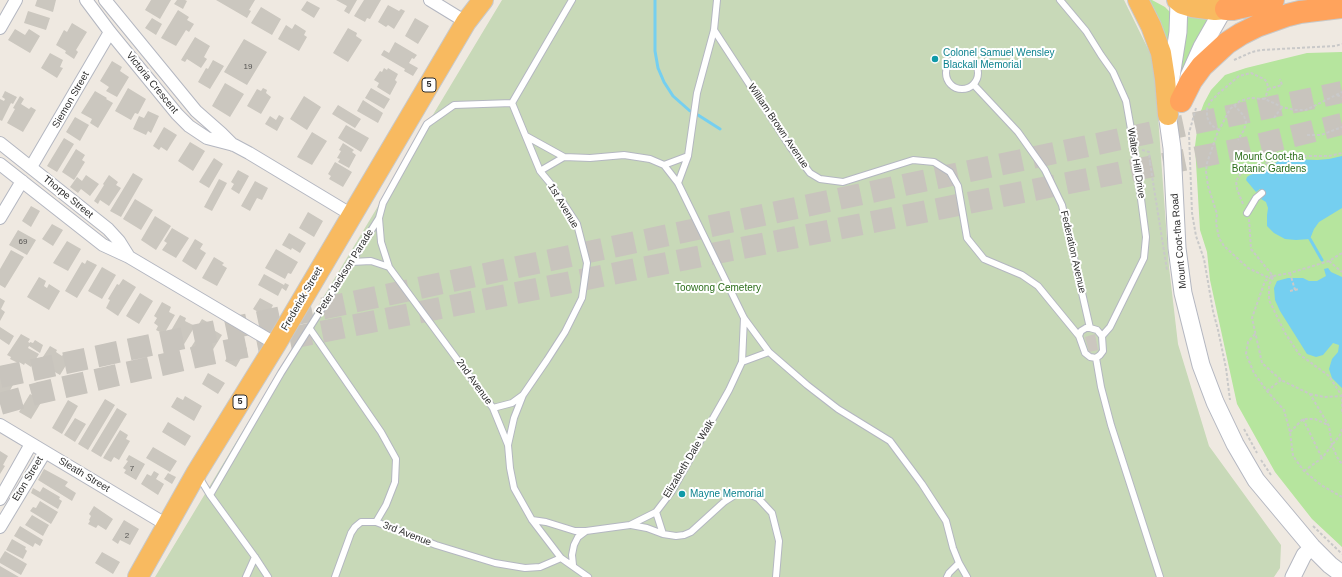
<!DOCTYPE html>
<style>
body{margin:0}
canvas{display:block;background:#efe9e1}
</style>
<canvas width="1342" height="577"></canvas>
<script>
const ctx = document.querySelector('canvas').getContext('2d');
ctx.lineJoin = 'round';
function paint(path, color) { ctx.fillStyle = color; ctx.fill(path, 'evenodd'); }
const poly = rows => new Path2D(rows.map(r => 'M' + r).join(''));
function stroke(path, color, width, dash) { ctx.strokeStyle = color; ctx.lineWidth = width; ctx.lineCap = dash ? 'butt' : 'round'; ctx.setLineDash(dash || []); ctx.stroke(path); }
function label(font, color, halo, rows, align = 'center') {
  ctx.font = font + ' Arial,sans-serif'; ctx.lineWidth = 4; ctx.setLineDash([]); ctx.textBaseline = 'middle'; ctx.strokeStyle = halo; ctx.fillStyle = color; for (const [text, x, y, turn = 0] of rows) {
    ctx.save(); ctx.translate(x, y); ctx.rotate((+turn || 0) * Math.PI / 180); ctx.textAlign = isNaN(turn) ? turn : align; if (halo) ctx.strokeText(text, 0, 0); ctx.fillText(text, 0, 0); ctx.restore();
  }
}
paint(poly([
 [1142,0,1152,0,1165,7,1172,14,1169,65],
 [1183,13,1215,19,1175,104],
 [1342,52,1342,547,1312,519,1275,472,1237,404,1210,280,1207,252,1200,230,1195,146,1199,116,1204,103,1211,90,1225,75,1246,68,1307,53]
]), '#b6e59e');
paint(poly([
 [502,0,1124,0,1154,61,1169,267,1178,344,1209,446,1281,545,1280,568,1274,577,155,577]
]), '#c8d9b8');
paint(poly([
 [1342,156,1342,208,1319,222,1314,229,1310,239,1296,240,1285,239,1274,233,1267,226,1267,215,1268,208,1266,202,1261,199,1265,194,1260,189,1256,192,1246,180,1247,177,1250,175,1265,170,1280,160,1290,159,1317,160,1329,159],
 [1328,268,1331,272,1342,277,1342,388,1332,378,1329,369,1332,359,1338,352,1339,345,1333,343,1323,355,1316,357,1307,354,1280,311,1275,300,1274,288,1277,281,1288,278,1303,278,1309,281,1317,281,1326,276,1324,269]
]), '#75cff0');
stroke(poly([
 [655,0,655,51,658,68,664,82,673,96,690,111],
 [698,115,720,129],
 [1310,239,1322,260]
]), '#75cff0', 3);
paint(poly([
 [37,0,56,0,53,12,35,6],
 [151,0,171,0,160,19,145,10],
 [177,0,185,0,187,1,183,9,174,4],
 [216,0,255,0,249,10,251,11,247,18],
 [336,0,357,0,349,14,344,11,347,6],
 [364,0,381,0,370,19,367,18,365,22,354,16],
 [307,1,320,8,314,18,301,10],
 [388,5,399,11,401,9,405,11,394,29,388,25,386,27,378,22],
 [261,7,281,19,272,35,251,23],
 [178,10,189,17,187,20,194,24,189,32,186,30,176,46,161,38],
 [28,11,50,18,46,30,24,23],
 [152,18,162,24,156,35,145,28],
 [415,18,429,26,418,44,405,36],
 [72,23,87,32,76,50,78,52,74,59,65,53,66,51,56,45,64,30,67,32],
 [295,24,306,31,304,35,307,37,299,51,278,39,286,25,292,29],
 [348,28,357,33,356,36,362,40,348,62,333,53],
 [15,29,25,35,29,29,40,36,30,53,8,40],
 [195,37,210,46,204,57,207,59,201,68,187,59,185,62,181,60],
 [244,39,267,52,247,85,224,72],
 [395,42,417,55,414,59,412,58,409,63,418,68,413,76,404,71,405,69,381,55,384,50,389,53],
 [50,53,63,60,60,67,63,68,57,78,41,68],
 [213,60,224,66,210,89,198,82,206,68,208,69],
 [112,61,122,67,120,71,129,77,117,97,106,91,109,87,100,81],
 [384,68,387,70,388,68,398,74,395,80,397,82,390,95,377,87,379,83,374,80,380,71,382,72],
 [225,83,244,94,230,117,212,106],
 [128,88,146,99,138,114,135,113,131,120,115,111],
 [263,88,267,90,266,93,271,97,261,114,247,106,257,89,261,91],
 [371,88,390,99,384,109,365,98],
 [5,91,17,97,13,104,11,103,2,121,0,120,0,99,4,101,5,99,2,97],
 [95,91,107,98,106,99,113,103,98,128,90,123,92,119,81,113],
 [20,96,24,99,21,104,29,109,31,107,36,110,23,132,7,123,15,109,13,108],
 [304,96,321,107,307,130,290,119],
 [363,100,383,113,378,123,357,111],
 [338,105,361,119,355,128,332,114],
 [148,111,159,116,151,133,148,131,146,135,133,129,139,116,144,118],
 [279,115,284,118,277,131,265,124,270,116,276,120],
 [75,117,89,125,80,141,66,132],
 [346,125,369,138,361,152,338,138],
 [164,127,177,135,167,151,161,147,159,150,153,146],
 [312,132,327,141,312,165,297,157],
 [64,138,74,144,57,172,47,166],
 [190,142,205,151,193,171,178,161],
 [343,143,354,150,352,152,356,155,349,168,338,162,340,159,337,158,341,151,339,150],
 [76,149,85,155,82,160,85,162,74,180,62,172],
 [214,158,223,164,209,188,199,182],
 [335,162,352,172,343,187,329,179,331,176,328,174],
 [238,170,249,176,239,194,231,189,234,184,231,182],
 [133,173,143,179,121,217,110,211],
 [86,175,99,184,90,196,81,189,78,193,70,187,77,177,82,181],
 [109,175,118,182,116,185,121,188,109,206,100,200,98,204,94,201,104,185,103,184],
 [219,179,227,183,212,211,204,207],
 [255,181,268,188,262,200,257,198,250,211,241,206],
 [135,199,153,210,141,230,123,219],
 [31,206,40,211,31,227,22,221],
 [308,212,323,221,314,237,299,228],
 [155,216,171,226,156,250,141,240],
 [52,224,63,230,53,246,42,239],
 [172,228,189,238,176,258,162,250,167,243,164,241],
 [18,230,36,240,27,255,9,245],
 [289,233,306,243,300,253,292,248,291,250,282,245],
 [195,239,203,244,200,249,206,253,196,270,182,261],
 [67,241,81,249,68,271,53,263],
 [276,249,298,262,291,274,288,273,285,279,265,268],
 [11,250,24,257,5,288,0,285,0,269],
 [214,257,224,263,222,265,227,268,217,286,202,278],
 [87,260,97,265,77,298,65,291,82,262,85,264],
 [102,267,116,275,102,299,88,291],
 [264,274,284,285,285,283,289,285,286,291,282,288,278,296,258,285],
 [39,277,46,281,44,286,47,288,49,284,60,291,49,310,27,297],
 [123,279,136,287,118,316,106,308,110,300,108,299,117,284,119,285],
 [140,293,153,301,139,324,126,316],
 [0,298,5,301,1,309,5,312,0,321],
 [260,298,273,305,267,317,253,309],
 [162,302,171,307,169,312,175,315,164,334,156,330,158,326,154,323,157,318,154,316],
 [180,315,186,318,185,321,195,326,183,346,171,340,173,337,169,334],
 [202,319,209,323,207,326,222,335,207,359,190,349,200,333,195,330],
 [0,327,14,336,9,345,0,339],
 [21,334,30,339,28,342,30,343,30,342,33,343,35,340,43,345,40,353,29,346,28,348,39,354,31,367,25,363,24,365,19,362,18,363,10,359,11,357,7,355],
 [1095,334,1098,350,1089,352,1085,337],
 [236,342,247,348,236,367,225,361],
 [50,346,57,350,56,352,62,356,64,353,71,357,60,375,39,363],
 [2,369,17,378,5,399,0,396,0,373],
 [208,373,225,383,218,394,202,384],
 [30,394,42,401,31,419,19,412],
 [185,396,202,406,194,421,171,407,177,397,183,400],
 [105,399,115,405,88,450,78,444],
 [68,400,78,406,62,434,52,428],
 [117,408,127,414,101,457,91,451],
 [75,418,86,424,75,442,64,435],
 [168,422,191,436,185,446,162,432],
 [120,430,128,435,126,439,130,441,119,460,114,457,111,462,103,458],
 [153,447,177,461,170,472,146,458],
 [0,451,8,456,3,465,5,466,0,474],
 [129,455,145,464,136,480,124,473,126,470,123,468,128,461,126,460],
 [44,469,68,482,65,486,76,493,72,501,38,480],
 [154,471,159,474,156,479,164,484,158,495,141,484,147,474,151,476],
 [168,473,176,477,172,484,164,479],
 [43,487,60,497,59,499,62,501,58,509,31,493,33,488,40,492],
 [40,501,58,512,51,524,30,511,33,507,36,508],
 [94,506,113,519,106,530,98,525,96,528,88,524,90,521,89,520,91,516,89,514],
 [32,515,49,525,43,536,25,525],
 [124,520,139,529,130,545,120,540,118,544,112,540],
 [20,526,43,540,40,546,35,543,33,547,14,536],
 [12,539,26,547,25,549,27,551,23,559,6,550],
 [5,551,27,564,21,575,0,563,0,559],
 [102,552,120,562,113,574,95,563],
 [0,566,19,577,0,577]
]), '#cbc7bf');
stroke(poly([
 [0,377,1342,92],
 [0,404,39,393,205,355,1249,147,1342,124]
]), '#c8c4bd', 22, [22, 11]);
const service = poly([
 [1060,0,1086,31,1101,55,1113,72,1126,101,1134,146,1146,237,1144,258,1110,327,1102,336],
 [714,30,791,148,810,173,820,179,843,182,913,160,934,162,950,172,958,186,967,238,984,259,1022,275,1038,286,1079,336],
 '946 73a16 16 0 1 1 32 0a16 16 0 1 1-32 0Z',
 [974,85,1018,132,1045,170,1062,205,1090,328],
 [512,103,540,171,550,183,577,224,587,263,582,298,565,332,547,360,523,395],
 [512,103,572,0],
 [526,136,564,157,540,171],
 [688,156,664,165,678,183,744,318,769,352,807,385,838,409,890,441,922,484,946,521,953,548,959,563,967,577],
 [564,157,590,158,624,155,650,159,664,165],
 [678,183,688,156,697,93,714,30,717,0],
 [1247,213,1256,198,1262,193],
 [351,262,371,261,389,267,381,242,379,218],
 [389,267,493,408,508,445,510,468,514,488,532,520,561,558,588,577],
 [744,318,742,362,769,352],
 [1086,328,1090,328,1097,330,1102,336,1103,351,1100,355,1096,358,1090,357,1085,353,1079,336,1081,331,1086,328],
 [310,329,381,432,396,459,395,482,386,505,376,522],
 [1096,358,1101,387,1111,425,1160,577],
 [493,408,512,403,523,395,514,418,508,445],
 [199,477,210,495,255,557,268,577],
 [210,495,281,373,379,218,383,203,427,124,454,105,512,103],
 [532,520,546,522,575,531,586,531,578,537,574,545,572,555,573,565],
 [631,525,647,528,663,534,656,512],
 [586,531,630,525,656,512,672,491,729,390,742,362],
 [663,534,676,536,684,535,691,532,724,502,735,495,740,494,749,494,758,498,772,513,779,541,776,577],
 [246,577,255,557],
 [335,577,351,533,355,527,361,522,376,522,436,545,495,563,525,568,540,567,561,558],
 [947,577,949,573,959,563]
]);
const minor = poly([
 [86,0,110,32,177,114,189,126,207,138,234,145,249,153,352,215],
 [105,0,196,111,221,133,233,145],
 [430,0,466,22],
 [0,28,16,0],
 [0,143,108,229,119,241,129,257],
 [0,164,103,245,129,257,276,344],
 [31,167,110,32],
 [0,218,22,181],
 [0,425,167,525],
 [0,499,31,444],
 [0,527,45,452]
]);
const tertiary = poly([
 [1293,577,1304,555,1312,547]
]);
const secondary = poly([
 [1179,2,1178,32,1169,90,1168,120,1172,148,1177,248,1183,293,1201,365,1215,402,1235,444,1256,480,1312,547,1330,565,1342,574],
 [1189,76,1202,47,1223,10]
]);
const trunk = poly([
 [1138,0,1151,26,1161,53,1165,79,1168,115],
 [1177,0,1182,4,1192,7,1215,10,1226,9,1235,0],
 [138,577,197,472,276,344,466,22,483,0]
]);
const motorway = poly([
 [1226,9,1233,9,1273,0],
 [1181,101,1191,81,1202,66,1227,43,1241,34,1257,26,1288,15,1300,12,1342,7]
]);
stroke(service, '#b4b7c1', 8);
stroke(minor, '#b4b7c1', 14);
stroke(tertiary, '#b4b7c1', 17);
stroke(secondary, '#b4b7c1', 19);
stroke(trunk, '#c9c9c9', 22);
stroke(motorway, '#c9c9c9', 24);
stroke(poly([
 [1234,60,1252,52,1261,50,1335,46,1342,44],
 [1268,89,1282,85,1280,79],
 [1337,95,1342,97],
 [1234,105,1244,116,1246,122,1244,130,1238,140],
 [1196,108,1189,133,1192,213,1196,236,1204,259,1213,311,1218,330,1226,368,1230,400],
 [1274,118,1282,107],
 [1219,130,1211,125,1207,117,1207,109,1210,102,1219,93,1239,76,1251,73,1264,79,1267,82,1268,89,1265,99],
 [1307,135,1321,135,1342,127],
 [1142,150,1149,152,1150,163],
 [1243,204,1237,189,1236,181,1241,173,1257,168,1276,158,1283,156,1329,156,1342,153],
 [1249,219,1251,249,1273,276],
 [1342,253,1329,261,1290,273,1273,276,1265,281,1252,318,1262,363,1281,380,1310,394,1329,426,1332,445,1337,457,1342,464],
 [1329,261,1342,272],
 [1290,273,1295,290],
 [1273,276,1267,277,1248,268,1224,246,1219,238,1216,223,1217,214,1208,186,1206,171,1207,163,1217,134,1230,109,1240,101,1250,98,1265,99,1282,107,1295,110,1306,110,1342,92],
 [1273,277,1269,285,1269,300,1285,333,1299,354,1329,376,1342,396],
 [1290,291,1299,289],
 [1255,334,1248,342,1246,354,1254,373,1267,391,1284,410,1290,432,1293,456,1304,471,1321,485,1342,497],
 [1267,391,1281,380],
 [1310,394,1324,397,1342,396,1342,414],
 [1303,419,1322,458],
 [1244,429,1257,453],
 [1290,432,1303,419,1315,419,1328,425],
 [1261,460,1271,475],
 [1304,471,1322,458,1340,435,1342,429],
 [1313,526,1342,554]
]), '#c9c9c9', 2, [3, 2]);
stroke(service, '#fff', 6);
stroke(minor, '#fff', 12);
stroke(tertiary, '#fff', 15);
stroke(secondary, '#fff', 17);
stroke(trunk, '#f8ba60', 20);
stroke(motorway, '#ffa35c', 22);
stroke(poly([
 [1150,163,1167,270]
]), '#c9c9c9', 2, [3, 2]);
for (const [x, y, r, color] of [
 [935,59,4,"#0f9aa8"],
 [682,494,4,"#0f9aa8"]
]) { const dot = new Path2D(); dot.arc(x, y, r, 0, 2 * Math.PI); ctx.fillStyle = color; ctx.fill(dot); stroke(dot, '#fff', 1.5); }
label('8px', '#555452', null, [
 ["19",248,67],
 ["69",23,242],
 ["7",132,469],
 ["2",127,536]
]);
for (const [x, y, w] of [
 [429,85,14],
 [240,402,14]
]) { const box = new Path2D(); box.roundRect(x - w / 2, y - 7, w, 14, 3); ctx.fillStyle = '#fff'; ctx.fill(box); stroke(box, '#2e2e2e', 1); }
label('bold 9px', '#2e2e2e', null, [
 ["5",429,85],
 ["5",240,402]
]);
label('10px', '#0d838f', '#fff', [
 ["Colonel Samuel Wensley",943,53],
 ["Blackall Memorial",943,65],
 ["Mayne Memorial",690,494]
], 'left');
label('10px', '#2e2e2e', '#fff', [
 ["Victoria Crescent",152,83,51],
 ["Siemon Street",71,100,-60],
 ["William Brown Avenue",778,126,56],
 ["Walter Hill Drive",1136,163,81],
 ["Thorpe Street",68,197,39],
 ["1st Avenue",563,206,59],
 ["Mount Coot-tha Road",1179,241,-95],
 ["Federation Avenue",1073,252,77],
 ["Peter Jackson Parade",345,272,-58],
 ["Frederick Street",302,299,-60],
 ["2nd Avenue",474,382,54],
 ["Elizabeth Dale Walk",689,459,-59],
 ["Sleath Street",84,475,31],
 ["Eton Street",28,479,-59],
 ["3rd Avenue",407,534,21]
]);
label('10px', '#2c6e1b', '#fff', [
 ["Mount Coot-tha",1269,157],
 ["Botanic Gardens",1269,169],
 ["Toowong Cemetery",718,288]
]);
</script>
